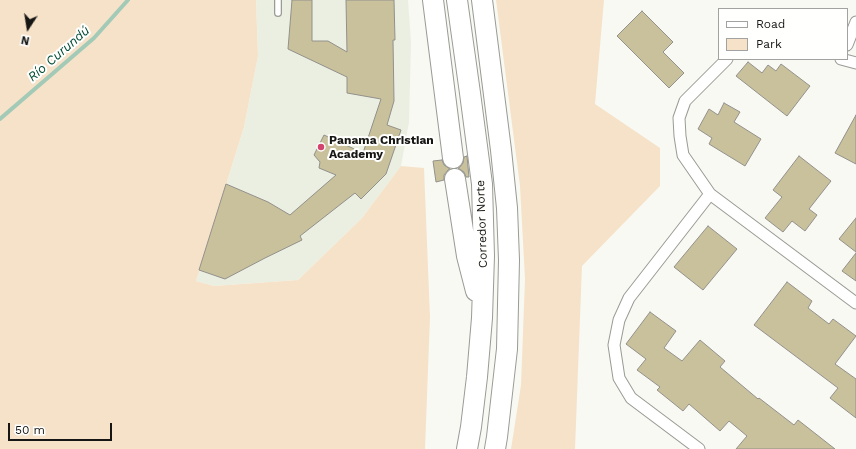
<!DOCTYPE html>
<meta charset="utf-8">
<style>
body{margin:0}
#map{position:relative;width:856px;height:449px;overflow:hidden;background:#f8f9f3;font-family:"Work Sans",sans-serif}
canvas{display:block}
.legend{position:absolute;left:718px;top:8px;width:130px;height:52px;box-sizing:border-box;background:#fffffe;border:1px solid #a2a2a0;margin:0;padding:5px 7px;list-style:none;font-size:12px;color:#161614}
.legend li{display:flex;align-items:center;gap:8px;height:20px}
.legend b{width:20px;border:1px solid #a2a2a0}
.north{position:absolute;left:8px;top:8px;width:40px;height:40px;-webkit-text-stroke:3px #fffffe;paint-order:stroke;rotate:192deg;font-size:11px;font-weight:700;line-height:16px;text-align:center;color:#161614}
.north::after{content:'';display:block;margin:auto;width:14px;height:18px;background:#161614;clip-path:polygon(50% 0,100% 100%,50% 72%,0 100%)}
.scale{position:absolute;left:8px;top:423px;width:104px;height:18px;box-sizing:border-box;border:2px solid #161614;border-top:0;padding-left:5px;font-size:12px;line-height:14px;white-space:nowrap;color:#161614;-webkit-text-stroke:3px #fffffe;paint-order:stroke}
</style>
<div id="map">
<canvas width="856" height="449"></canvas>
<ul class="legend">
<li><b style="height:5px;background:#fff"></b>Road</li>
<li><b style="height:11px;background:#f6e2c9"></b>Park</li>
</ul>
<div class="north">N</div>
<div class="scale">50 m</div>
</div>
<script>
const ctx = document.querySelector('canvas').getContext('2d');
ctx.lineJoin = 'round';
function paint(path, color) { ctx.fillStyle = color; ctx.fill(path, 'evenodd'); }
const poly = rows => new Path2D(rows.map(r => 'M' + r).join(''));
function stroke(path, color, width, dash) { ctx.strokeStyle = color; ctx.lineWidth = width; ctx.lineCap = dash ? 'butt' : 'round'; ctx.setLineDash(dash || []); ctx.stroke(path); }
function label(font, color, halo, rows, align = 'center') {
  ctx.font = font + ' "Work Sans",sans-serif'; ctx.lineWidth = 4; ctx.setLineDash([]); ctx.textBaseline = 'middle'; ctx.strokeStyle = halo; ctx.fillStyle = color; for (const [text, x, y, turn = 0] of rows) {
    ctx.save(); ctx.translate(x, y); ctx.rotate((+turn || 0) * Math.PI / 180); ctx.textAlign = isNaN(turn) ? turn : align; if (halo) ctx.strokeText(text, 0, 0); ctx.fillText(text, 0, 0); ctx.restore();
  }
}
paint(poly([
 [256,0,408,0,411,42,409,122,401,166,362,218,298,280,214,286,196,281,244,127,258,56]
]), '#ebefe1');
paint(poly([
 [0,0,256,0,258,56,244,127,196,281,214,286,298,280,362,218,401,166,424,168,430,317,425,449,0,449],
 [496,0,604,0,595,104,660,148,660,186,582,266,575,449,511,449,521,385,525,279,520,186]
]), '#f6e2c9');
stroke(poly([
 [0,119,94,38,128,0]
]), '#a3cab6', 4);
const building = poly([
 [292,0,312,0,312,41,328,41,347,52,346,0,394,0,395,40,393,40,394,101,387,125,401,130,386,174,361,199,355,193,300,236,302,240,265,258,225,279,199,270,226,184,268,202,290,215,336,175,319,168,320,162,314,155,324,135,363,153,381,99,347,93,347,77,288,49,292,0],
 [642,11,673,42,663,52,684,73,669,88,617,36,642,11],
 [748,62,762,73,768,65,776,71,781,64,810,86,787,116,736,76,748,62],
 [724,103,740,112,734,122,761,139,745,166,709,144,712,138,698,129,709,109,718,115,724,103],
 [856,115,856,164,835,153,856,115],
 [467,156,469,177,466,177,464,172,458,168,460,167,463,163,464,157,467,156],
 [799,156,831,181,809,209,817,215,805,231,792,221,783,232,765,218,782,197,773,190,799,156],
 [442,160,444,165,450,169,448,170,444,175,444,180,436,182,433,161,442,160],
 [856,218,856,252,839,239,856,218],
 [708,226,737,249,703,290,674,267,708,226],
 [856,253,856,281,842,271,856,253],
 [787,282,812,301,808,308,829,324,833,319,856,336,835,364,856,379,856,418,830,398,838,388,754,325,787,282],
 [650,312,676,331,664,348,682,361,700,340,725,361,720,367,758,399,759,398,794,425,798,420,835,449,736,449,747,436,729,421,720,431,689,404,683,411,657,390,660,387,637,370,646,359,626,344,650,312]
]);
paint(building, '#c9c09c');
stroke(building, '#92918b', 1);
const lane = poly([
 [278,13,278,0]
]);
const street = poly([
 [847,45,856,22],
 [727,59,685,101,679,118,680,136,683,155,710,194,856,303],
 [841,59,856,63],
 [699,449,631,398,619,378,614,345,619,320,629,298,710,194]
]);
const highway = poly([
 [433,0,453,158],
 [457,0,470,93,482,184,484,256,482,318,477,377,471,427,467,449],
 [482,0,501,150,507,208,509,260,507,349,497,437,495,449],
 [455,179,467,256,476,291]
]);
stroke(lane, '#999b95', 8);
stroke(street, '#999b95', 13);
stroke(highway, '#999b95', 22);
stroke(lane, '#fff', 5.5);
stroke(street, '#fff', 11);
stroke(highway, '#fff', 20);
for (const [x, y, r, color] of [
 [321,147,4,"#d2446d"]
]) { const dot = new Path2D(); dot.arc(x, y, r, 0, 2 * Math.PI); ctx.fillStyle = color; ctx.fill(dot); stroke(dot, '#fffffe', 1.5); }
label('bold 12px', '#161614', '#fffffe', [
 ["Panama Christian",329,140],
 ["Academy",329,154]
], 'left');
label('12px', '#161614', '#fffffe', [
 ["Corredor Norte",482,224,-92]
]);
label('italic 13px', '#004b32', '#fffffe', [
 ["Río Curundú",59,54,-41]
]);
</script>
